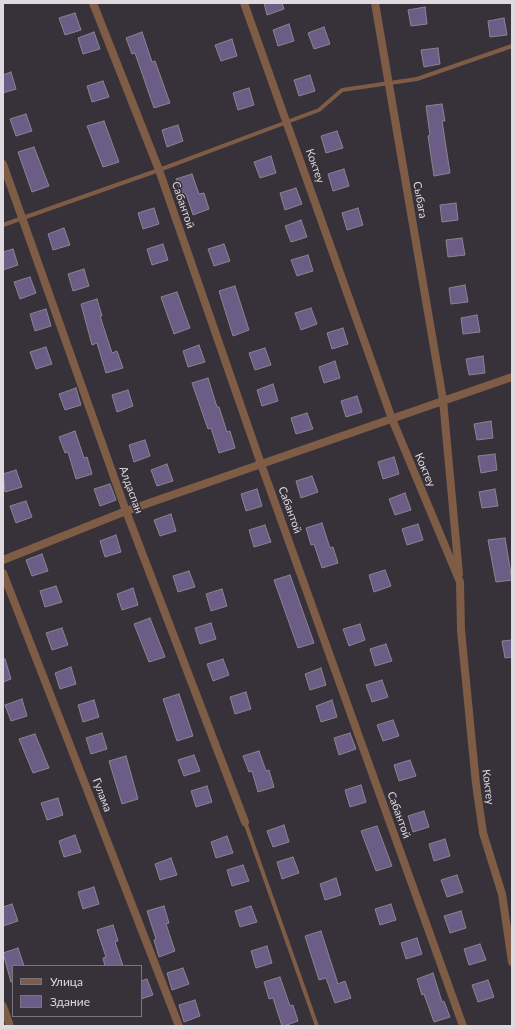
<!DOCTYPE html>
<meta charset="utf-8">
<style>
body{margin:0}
#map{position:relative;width:515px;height:1029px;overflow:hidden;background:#373139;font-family:Lato,sans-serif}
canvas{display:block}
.frame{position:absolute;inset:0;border:4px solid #dedadf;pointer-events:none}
.legend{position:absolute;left:12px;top:965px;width:130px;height:52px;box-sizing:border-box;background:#373139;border:1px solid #7a757b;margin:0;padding:5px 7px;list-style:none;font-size:12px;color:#dedadf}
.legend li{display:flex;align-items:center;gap:8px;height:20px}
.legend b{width:20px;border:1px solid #7a757b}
</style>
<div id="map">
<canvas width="515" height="1029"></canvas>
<div class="frame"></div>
<ul class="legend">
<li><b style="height:5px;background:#7f5c45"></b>Улица</li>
<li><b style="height:11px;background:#6c5d87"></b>Здание</li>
</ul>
</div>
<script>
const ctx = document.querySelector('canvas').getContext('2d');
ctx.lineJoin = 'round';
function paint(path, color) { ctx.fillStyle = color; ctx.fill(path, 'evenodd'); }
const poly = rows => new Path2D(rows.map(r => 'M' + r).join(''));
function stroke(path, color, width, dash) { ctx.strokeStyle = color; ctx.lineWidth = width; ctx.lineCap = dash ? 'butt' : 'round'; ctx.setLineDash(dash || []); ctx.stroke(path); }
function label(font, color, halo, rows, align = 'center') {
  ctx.font = font + ' Lato,sans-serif'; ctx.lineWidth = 3; ctx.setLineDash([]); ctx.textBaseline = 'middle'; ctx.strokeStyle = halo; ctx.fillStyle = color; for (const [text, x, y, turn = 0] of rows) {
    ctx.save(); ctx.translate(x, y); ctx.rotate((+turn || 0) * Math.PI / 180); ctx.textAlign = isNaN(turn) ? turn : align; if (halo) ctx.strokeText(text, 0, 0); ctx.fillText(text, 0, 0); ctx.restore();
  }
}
const building = poly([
 [264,3,282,3,284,9,267,15,264,3],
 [425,7,427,24,411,26,408,10,425,7],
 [75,13,81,30,65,35,59,18,75,13],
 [504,18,507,35,490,37,488,21,504,18],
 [289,24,294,41,278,46,273,30,289,24],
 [324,27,330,44,314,49,308,33,324,27],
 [94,32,100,49,83,54,78,38,94,32],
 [142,32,152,62,155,61,170,103,154,108,135,53,132,54,126,38,142,32],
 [232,39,237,56,221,61,215,45,232,39],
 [438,48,440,64,424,67,421,50,438,48],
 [11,72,16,89,3,93,3,75,11,72],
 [310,75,315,91,299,96,294,80,310,75],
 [103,81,109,97,92,102,87,86,103,81],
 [249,88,254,105,238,110,233,93,249,88],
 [442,104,445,121,442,121,450,173,434,176,428,136,430,135,426,106,442,104],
 [26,114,32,131,16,136,10,119,26,114],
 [104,121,119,162,103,167,87,126,104,121],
 [178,125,183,141,167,147,162,130,178,125],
 [337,131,343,148,326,153,321,136,337,131],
 [34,147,49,186,32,192,18,152,34,147],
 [271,156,276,173,260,178,254,162,271,156],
 [344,169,349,186,333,191,328,174,344,169],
 [192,174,199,194,204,193,209,209,193,215,186,194,181,196,176,179,192,174],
 [296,188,302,204,285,210,280,193,296,188],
 [456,203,458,220,442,222,440,205,456,203],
 [154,208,159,224,143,229,138,213,154,208],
 [358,208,363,225,347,230,342,213,358,208],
 [301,220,307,237,291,242,285,226,301,220],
 [64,228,70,245,53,250,48,234,64,228],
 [462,238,465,255,448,257,446,240,462,238],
 [163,244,168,260,152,265,147,249,163,244],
 [224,244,230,261,214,266,208,249,224,244],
 [13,249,18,265,3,270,3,252,13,249],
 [308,255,313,271,297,276,291,260,308,255],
 [84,269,89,286,73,291,68,274,84,269],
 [30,277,36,293,20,299,14,282,30,277],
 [465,285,468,302,451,304,449,288,465,285],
 [235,286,249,330,233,336,219,291,235,286],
 [177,292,190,328,174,334,161,297,177,292],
 [97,299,102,316,100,316,112,353,117,351,123,368,106,373,97,343,92,345,81,304,97,299],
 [311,308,317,324,301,330,295,313,311,308],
 [46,309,51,326,35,331,30,314,46,309],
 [477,315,480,332,463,334,461,318,477,315],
 [343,328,348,344,332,349,327,333,343,328],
 [199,345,205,362,188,367,183,351,199,345],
 [46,347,52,364,36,369,30,352,46,347],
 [265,348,271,365,255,370,249,353,265,348],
 [483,356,485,373,469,375,466,359,483,356],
 [335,361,340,378,324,383,319,367,335,361],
 [208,378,217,407,219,407,227,432,230,431,235,448,219,453,211,428,208,429,192,383,208,378],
 [273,384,278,401,262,406,257,390,273,384],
 [76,388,81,405,65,410,59,394,76,388],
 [128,390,133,406,117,412,112,395,128,390],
 [357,396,362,412,346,417,341,401,357,396],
 [307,413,313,429,296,434,291,418,307,413],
 [491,421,493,438,477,440,474,424,491,421],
 [75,431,84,458,87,457,92,474,76,479,68,452,65,453,59,437,75,431],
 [145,440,150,456,134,462,129,445,145,440],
 [495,454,497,470,481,473,478,456,495,454],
 [394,457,399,474,383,479,378,462,394,457],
 [167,464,173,481,157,486,151,470,167,464],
 [16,470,22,487,5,492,3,474,16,470],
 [312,476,318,492,301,498,296,481,312,476],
 [110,484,116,500,100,506,94,489,110,484],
 [257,489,262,506,246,511,241,494,257,489],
 [495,489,498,506,482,508,479,492,495,489],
 [405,493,411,510,395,515,389,499,405,493],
 [26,501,32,517,16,523,10,506,26,501],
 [171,514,176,531,160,536,154,520,171,514],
 [322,523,330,548,333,547,338,563,322,568,314,544,311,545,306,528,322,523],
 [418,524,423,540,407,545,402,529,418,524],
 [265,525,271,542,254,547,249,530,265,525],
 [116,535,121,552,105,557,100,541,116,535],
 [505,538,512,580,496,582,488,540,505,538],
 [42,554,48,571,32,576,26,560,42,554],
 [385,570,391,586,374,592,369,575,385,570],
 [189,571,195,587,178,592,173,576,189,571],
 [290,575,314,643,298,648,274,580,290,575],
 [56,586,62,602,45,607,40,591,56,586],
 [133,588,138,605,122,610,117,594,133,588],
 [222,589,227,606,211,611,206,594,222,589],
 [150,618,165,657,149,662,134,624,150,618],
 [211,623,216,639,200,644,195,628,211,623],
 [360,624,365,640,349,646,343,629,360,624],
 [62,628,68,645,52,650,46,633,62,628],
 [512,640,512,657,505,658,502,641,512,640],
 [386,644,392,661,375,666,370,649,386,644],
 [5,659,11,679,3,682,3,660,5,659],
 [223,659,229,675,213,681,207,664,223,659],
 [71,667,76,684,60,689,55,673,71,667],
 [321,668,326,685,310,690,305,674,321,668],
 [382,680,388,697,372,702,366,685,382,680],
 [246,692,251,709,235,714,230,697,246,692],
 [179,694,193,736,177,741,163,699,179,694],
 [22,699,27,716,11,721,5,705,22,699],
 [94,700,99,717,83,722,78,705,94,700],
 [332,700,337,717,321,722,316,706,332,700],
 [393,720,399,736,383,741,377,725,393,720],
 [102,733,107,749,91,754,86,738,102,733],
 [350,733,356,749,339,755,334,738,350,733],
 [35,734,49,768,33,773,19,739,35,734],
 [259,751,266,771,269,770,274,787,258,792,252,771,249,772,243,756,259,751],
 [194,755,200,771,184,776,178,760,194,755],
 [126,756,138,799,122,804,109,761,126,756],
 [410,760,416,776,399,781,394,765,410,760],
 [361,785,366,802,350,807,345,790,361,785],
 [207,786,212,802,196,807,191,791,207,786],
 [58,798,63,815,47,820,41,803,58,798],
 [424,811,429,827,413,832,408,816,424,811],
 [284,825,289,842,273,847,267,831,284,825],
 [377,826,392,866,376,871,361,831,377,826],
 [75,835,81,852,64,857,59,841,75,835],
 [227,836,233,853,216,858,211,842,227,836],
 [445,839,450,856,434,861,429,844,445,839],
 [293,857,299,873,282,879,277,862,293,857],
 [171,858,177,875,160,880,155,864,171,858],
 [243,865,249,881,232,886,227,870,243,865],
 [457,875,463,892,447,897,441,880,457,875],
 [336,878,341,895,325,900,320,884,336,878],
 [94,887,99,904,83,909,78,892,94,887],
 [12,904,18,921,3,926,3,907,12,904],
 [391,904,396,920,380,925,375,909,391,904],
 [164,906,169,923,166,924,175,951,159,957,154,940,156,939,147,911,164,906],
 [251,906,257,922,240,927,235,911,251,906],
 [461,911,466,928,450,933,444,916,461,911],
 [113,925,118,941,115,942,123,966,105,966,103,958,106,957,97,930,113,925],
 [321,931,338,984,345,981,351,998,335,1003,326,978,319,980,305,936,321,931],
 [417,938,422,954,406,959,401,943,417,938],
 [480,944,486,960,469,965,464,949,480,944],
 [267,946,272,963,256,968,251,951,267,946],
 [18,948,24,966,13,966,13,982,11,982,3,953,18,948],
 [183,968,189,984,172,990,167,973,183,968],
 [433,973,442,1002,444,1001,450,1017,434,1022,424,994,422,995,417,979,433,973],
 [280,977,290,1006,293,1005,298,1021,284,1026,282,1026,273,998,269,999,264,982,280,977],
 [147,979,153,995,141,999,141,981,147,979],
 [488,980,494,997,478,1002,472,985,488,980],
 [195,1000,200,1016,184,1022,179,1005,195,1000]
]);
paint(building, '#6c5d87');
stroke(building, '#898590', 1);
stroke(poly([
 [3,225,159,170,319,110,342,90,417,79,512,46],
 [245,822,317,1026]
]), '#7f5c45', 4);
stroke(poly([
 [93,3,159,170,261,464,463,1026],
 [244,3,392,419,460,582,461,630,476,784,483,833,502,894,512,962],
 [375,3,443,400,459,574],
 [3,164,126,511,245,822],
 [3,560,126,511,512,377],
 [3,573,179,1026],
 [3,1006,10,1026]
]), '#7f5c45', 8);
label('11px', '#dedadf', '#373139', [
 ["Коктеу",315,166,71],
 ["Сыбага",420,200,80],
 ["Сабантой",183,205,71],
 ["Коктеу",425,470,67],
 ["Алдаспан",131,490,70],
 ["Сабантой",290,510,70],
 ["Коктеу",488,787,83],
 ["Гулама",102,795,69],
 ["Сабантой",399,815,70]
]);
</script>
